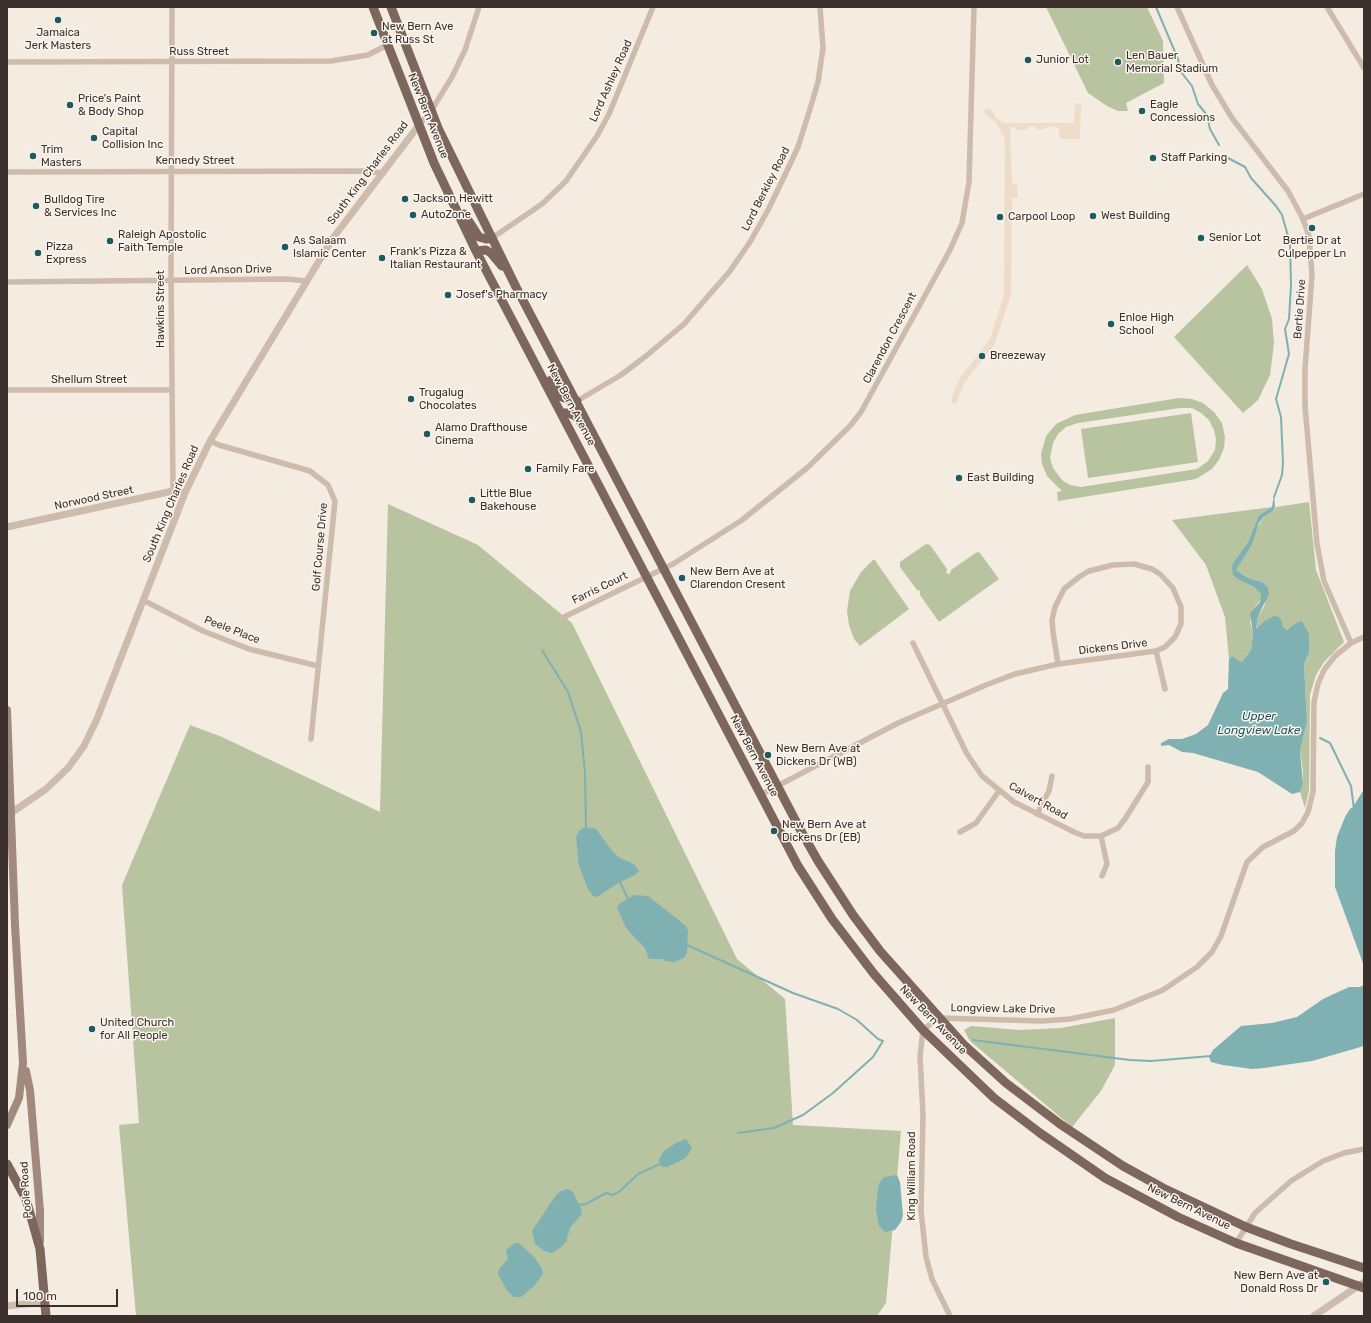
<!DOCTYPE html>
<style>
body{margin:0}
#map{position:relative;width:1371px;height:1323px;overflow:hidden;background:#f4ebe1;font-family:Rubik,sans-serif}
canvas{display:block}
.frame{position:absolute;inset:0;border:8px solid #3b302b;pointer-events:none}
.scale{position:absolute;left:16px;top:1289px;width:102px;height:18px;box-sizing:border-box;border:2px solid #3b302b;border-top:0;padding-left:5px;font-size:12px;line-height:14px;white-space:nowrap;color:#3b302b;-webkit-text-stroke:3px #fbf5ee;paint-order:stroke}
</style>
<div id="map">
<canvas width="1371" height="1323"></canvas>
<div class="frame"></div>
<div class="scale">100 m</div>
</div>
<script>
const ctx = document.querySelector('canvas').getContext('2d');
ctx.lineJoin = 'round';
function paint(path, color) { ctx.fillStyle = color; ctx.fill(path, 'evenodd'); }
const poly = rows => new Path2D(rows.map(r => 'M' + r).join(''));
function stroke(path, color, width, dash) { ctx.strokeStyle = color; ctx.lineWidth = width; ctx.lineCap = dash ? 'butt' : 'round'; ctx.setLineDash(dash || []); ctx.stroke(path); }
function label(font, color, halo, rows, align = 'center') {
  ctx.font = font + ' Rubik,sans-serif'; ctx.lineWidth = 3; ctx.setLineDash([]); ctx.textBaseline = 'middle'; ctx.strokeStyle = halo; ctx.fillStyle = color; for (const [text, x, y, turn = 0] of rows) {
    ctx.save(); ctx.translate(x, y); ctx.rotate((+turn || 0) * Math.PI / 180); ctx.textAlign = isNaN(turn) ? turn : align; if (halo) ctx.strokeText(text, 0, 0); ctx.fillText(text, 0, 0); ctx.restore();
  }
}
paint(poly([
 [1046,7,1147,7,1163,41,1164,83,1126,103,1128,111,1118,111,1107,106,1088,93],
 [1247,265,1262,289,1272,319,1274,343,1270,375,1258,400,1243,413,1174,337],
 [1179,398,1192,399,1203,403,1214,412,1222,423,1225,437,1224,448,1219,460,1212,469,1196,479,1058,501,1057,492,1062,491,1047,476,1042,464,1041,454,1046,436,1056,424,1075,415],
 [1180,408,1192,408,1201,413,1209,420,1214,430,1216,440,1215,450,1208,461,1197,469,1081,487,1070,485,1062,480,1053,468,1050,458,1053,443,1058,434,1066,427,1078,423],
 [1191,413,1198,462,1088,478,1081,429],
 [1309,502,1316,570,1344,642,1324,662,1316,675,1310,695,1309,790,1305,808,1300,792,1303,784,1303,771,1300,751,1307,722,1304,664,1309,653,1294,624,1287,630,1282,626,1263,622,1256,629,1258,616,1265,605,1262,582,1248,578,1236,570,1263,517,1273,511,1276,507],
 [388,504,478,545,572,623,737,959,785,999,793,1125,901,1131,886,1303,877,1316,136,1316,119,1125,139,1123,122,885,190,725,222,737,380,812],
 [1272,507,1259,515,1248,542,1233,563,1233,575,1259,590,1262,598,1254,608,1250,621,1253,634,1251,650,1242,662,1232,656,1229,659,1225,617,1206,565,1172,520],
 [926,544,930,545,947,569,946,573,950,574,951,570,977,552,980,553,999,579,939,622,920,595,920,591,917,590,900,567,900,562],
 [874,559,909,609,860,646,854,639,849,625,847,611,850,591,861,572],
 [1115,1018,1115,1065,1101,1091,1072,1127,970,1041,964,1030,971,1026,1019,1030,1061,1028]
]), '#b8c4a0');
paint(poly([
 [1081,102,1080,139,1060,139,1059,129,1054,126,1038,130,1033,126,1030,126,1026,130,1016,130,1015,127,1010,127,1012,184,1017,185,1018,198,1012,198,1011,294,994,345,964,383,956,404,951,402,954,390,960,378,990,339,1004,294,1005,139,997,124,982,111,990,108,996,118,1004,123,1074,123,1075,105]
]), '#ecdcc8');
paint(poly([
 [1274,494,1275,507,1273,511,1263,517,1259,523,1252,544,1236,570,1248,578,1262,582,1268,588,1269,594,1258,616,1256,629,1263,622,1274,616,1279,617,1282,622,1282,626,1287,630,1294,624,1302,621,1309,634,1309,653,1304,664,1307,722,1300,751,1303,784,1300,792,1292,794,1258,772,1193,753,1182,752,1169,745,1161,746,1161,743,1169,739,1182,739,1196,734,1208,725,1223,693,1228,689,1229,659,1232,656,1242,662,1251,650,1253,634,1250,613,1260,602,1261,594,1254,587,1238,579,1233,575,1232,569,1233,563,1248,542,1259,515,1272,507],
 [1364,789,1364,966,1335,887,1335,851,1337,837,1345,817,1350,809,1353,807],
 [585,827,596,829,613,852,618,857,634,864,639,871,635,875,620,882,597,897,593,896,588,889,579,866,576,837,579,831],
 [634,895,648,896,686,926,688,931,687,953,684,958,674,962,665,961,663,959,649,959,645,948,633,936,625,926,617,907,619,904],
 [1364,985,1364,1046,1312,1061,1264,1068,1252,1069,1223,1065,1211,1062,1209,1057,1213,1050,1241,1026,1272,1023,1297,1017,1323,999,1349,987,1360,987],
 [686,1139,692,1148,686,1158,667,1167,662,1167,660,1164,659,1159,664,1151,676,1143],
 [897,1175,900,1182,903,1215,901,1222,895,1230,885,1232,879,1226,876,1210,878,1188,880,1182,884,1177],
 [568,1189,573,1192,582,1210,581,1215,570,1228,566,1242,560,1248,552,1253,546,1252,535,1244,532,1231,556,1195,561,1191],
 [515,1243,519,1243,535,1258,542,1269,543,1274,534,1286,521,1297,514,1297,508,1292,498,1274,499,1269,508,1259,506,1250]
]), '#7fb0b2');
stroke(poly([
 [1156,7,1178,59,1181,72,1192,86,1198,104,1207,115,1210,129,1219,145],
 [1228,158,1245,167,1251,178,1276,206,1282,215,1290,243,1291,285,1289,319,1285,329,1289,354,1276,399,1281,417,1283,463,1282,475,1274,497],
 [542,650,568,692,581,732,585,773,586,829],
 [1320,738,1330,743,1351,786,1354,809],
 [619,880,628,899],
 [687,945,793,993,838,1009,857,1020,878,1039,883,1041,873,1057,833,1093,803,1115,774,1128,738,1133],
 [973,1040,1130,1060,1151,1061,1211,1056],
 [579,1205,586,1204,606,1193,612,1195,619,1192,638,1174,660,1164]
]), '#7fb0b2', 2);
stroke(poly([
 [172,7,171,273,173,491],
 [1177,7,1212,85,1232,118,1288,191,1303,219,1309,236,1312,275,1305,369,1305,406,1317,544,1324,581,1351,643],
 [1327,7,1364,68],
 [7,62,331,61,368,55,387,45],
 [419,125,431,111,452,77,465,50,479,7],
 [7,172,364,171,383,173],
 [1303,219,1364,194],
 [492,238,542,204,566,181,577,165,597,136,609,114,653,7],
 [7,282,287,279,306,281],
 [7,390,171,390],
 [577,401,621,375,646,356,684,324,730,271,750,242,768,210,784,177,798,147,810,109,818,82,823,48,820,7],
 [210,441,219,445,310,471,328,485,335,501,311,739],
 [143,600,203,631,249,649,318,666],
 [562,618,673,564,742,520,807,468,850,426,861,412,950,250,962,223,969,182,974,7],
 [913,643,967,754,982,776,1014,802,1074,832,1084,836,1101,836,1118,828,1125,819,1148,782,1148,767],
 [1156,651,1165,689],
 [760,795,898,723,986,685,1015,674,1058,664,1053,632,1052,620,1055,607,1064,589,1079,577,1089,571,1113,565,1134,564,1152,569,1160,574,1173,588,1181,607,1181,624,1175,637,1165,647,1156,651,1058,664],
 [1037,814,1049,791,1052,776],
 [960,832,976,823,999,791],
 [1101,836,1107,864,1102,876],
 [1236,1243,1255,1213,1291,1181,1323,1161,1344,1153,1364,1149],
 [950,1316,932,1279,926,1257,921,1211,923,1114,920,1056,923,1030,938,1018,1042,1021,1070,1019,1114,1010,1163,990,1197,967,1212,952,1221,936,1247,862,1263,847,1294,831,1302,823,1308,812,1313,792,1314,702,1318,684,1324,670,1335,656,1351,643,1364,637]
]), '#cdbbac', 5.5);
stroke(poly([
 [7,527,173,491,185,493],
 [11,813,46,789,68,768,84,746,97,719,185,493,210,441,333,238,419,125],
 [7,1306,45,1302],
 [1314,1316,1364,1282]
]), '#cdbbac', 7);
stroke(poly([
 [7,710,15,925,23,1063,19,1098,7,1125],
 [26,1071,30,1090,40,1211,40,1241]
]), '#a18a7d', 8);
stroke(poly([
 [373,7,434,163,476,251,798,866,832,919,874,974,923,1030,994,1098,1040,1133,1105,1178,1178,1217,1236,1243,1364,1288],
 [391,7,438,128,516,287,801,831,818,861,853,915,880,951,963,1044,1006,1083,1060,1124,1123,1166,1163,1188,1246,1227,1291,1244,1364,1268],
 [464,214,479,237,486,239,492,238],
 [476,251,486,250,491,253,502,266],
 [551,380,562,397,573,402,577,401],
 [563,413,569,413,577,417,586,429],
 [7,1164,26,1199,40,1249,46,1316]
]), '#7d675c', 9);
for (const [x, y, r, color] of [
 [58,20,4,"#1f5a5e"],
 [374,33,4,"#1f5a5e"],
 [1028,60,4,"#1f5a5e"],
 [1118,62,4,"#1f5a5e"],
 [70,105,4,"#1f5a5e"],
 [1142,111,4,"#1f5a5e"],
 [94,138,4,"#1f5a5e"],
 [33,156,4,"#1f5a5e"],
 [1153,158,4,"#1f5a5e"],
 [405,199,4,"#1f5a5e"],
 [36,206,4,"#1f5a5e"],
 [413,215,4,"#1f5a5e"],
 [1093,216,4,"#1f5a5e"],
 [1000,217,4,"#1f5a5e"],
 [1312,228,4,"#1f5a5e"],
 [1201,238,4,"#1f5a5e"],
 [110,241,4,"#1f5a5e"],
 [285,247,4,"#1f5a5e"],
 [38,253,4,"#1f5a5e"],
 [382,258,4,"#1f5a5e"],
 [448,295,4,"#1f5a5e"],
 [1111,324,4,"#1f5a5e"],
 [982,356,4,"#1f5a5e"],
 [411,399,4,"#1f5a5e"],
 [427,434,4,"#1f5a5e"],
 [528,469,4,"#1f5a5e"],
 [959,478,4,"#1f5a5e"],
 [472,500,4,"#1f5a5e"],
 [682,578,4,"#1f5a5e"],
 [768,755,4,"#1f5a5e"],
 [774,831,4,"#1f5a5e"],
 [92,1029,4,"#1f5a5e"],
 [1326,1282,4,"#1f5a5e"]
]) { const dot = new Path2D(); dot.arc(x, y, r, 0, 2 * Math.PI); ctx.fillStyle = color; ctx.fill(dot); stroke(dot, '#fbf5ee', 1.5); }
label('11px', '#3b302b', '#fbf5ee', [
 ["New Bern Ave",382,27],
 ["at Russ St",382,40],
 ["Jamaica",58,33,"center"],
 ["Jerk Masters",58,46,"center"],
 ["Len Bauer",1126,56],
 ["Memorial Stadium",1126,69],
 ["Junior Lot",1036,60],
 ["Price's Paint",78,99],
 ["& Body Shop",78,112],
 ["Eagle",1150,105],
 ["Concessions",1150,118],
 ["Capital",102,132],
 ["Collision Inc",102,145],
 ["Trim",41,150],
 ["Masters",41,163],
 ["Staff Parking",1161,158],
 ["Jackson Hewitt",413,199],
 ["Bulldog Tire",44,200],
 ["& Services Inc",44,213],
 ["AutoZone",421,215],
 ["West Building",1101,216],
 ["Carpool Loop",1008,217],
 ["Raleigh Apostolic",118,235],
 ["Faith Temple",118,248],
 ["Senior Lot",1209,238],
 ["As Salaam",293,241],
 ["Islamic Center",293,254],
 ["Bertie Dr at",1312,241,"center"],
 ["Culpepper Ln",1312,254,"center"],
 ["Pizza",46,247],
 ["Express",46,260],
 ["Frank's Pizza &",390,252],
 ["Italian Restaurant",390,265],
 ["Josef's Pharmacy",456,295],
 ["Enloe High",1119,318],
 ["School",1119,331],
 ["Breezeway",990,356],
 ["Trugalug",419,393],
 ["Chocolates",419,406],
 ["Alamo Drafthouse",435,428],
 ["Cinema",435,441],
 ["Family Fare",536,469],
 ["East Building",967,478],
 ["Little Blue",480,494],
 ["Bakehouse",480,507],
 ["New Bern Ave at",690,572],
 ["Clarendon Cresent",690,585],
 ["New Bern Ave at",776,749],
 ["Dickens Dr (WB)",776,762],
 ["New Bern Ave at",782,825],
 ["Dickens Dr (EB)",782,838],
 ["United Church",100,1023],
 ["for All People",100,1036],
 ["New Bern Ave at",1318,1276,"right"],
 ["Donald Ross Dr",1318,1289,"right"]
], 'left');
label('11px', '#3b302b', '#fbf5ee', [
 ["Russ Street",199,52],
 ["Lord Ashley Road",611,81,-66],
 ["New Bern Avenue",428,116,68],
 ["Kennedy Street",195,161],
 ["South King Charles Road",368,173,-53],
 ["Lord Berkley Road",766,189,-63],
 ["Lord Anson Drive",228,270,-1],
 ["Hawkins Street",161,309,-90],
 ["Bertie Drive",1300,309,-86],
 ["Clarendon Crescent",890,338,-62],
 ["Shellum Street",89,380],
 ["New Bern Avenue",571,405,62],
 ["Norwood Street",94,498,-12],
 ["South King Charles Road",171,504,-67],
 ["Golf Course Drive",320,547,-85],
 ["Farris Court",600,588,-26],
 ["Peele Place",232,630,21],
 ["Dickens Drive",1113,647,-7],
 ["New Bern Avenue",754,756,62],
 ["Calvert Road",1038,801,29],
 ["Longview Lake Drive",1003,1009,1],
 ["New Bern Avenue",933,1020,46],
 ["King William Road",912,1176,-90],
 ["Poole Road",26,1190,-94],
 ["New Bern Avenue",1189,1207,26]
]);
label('italic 12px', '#1f5a5e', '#fbf5ee', [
 ["Upper",1259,717],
 ["Longview Lake",1259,731]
]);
</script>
